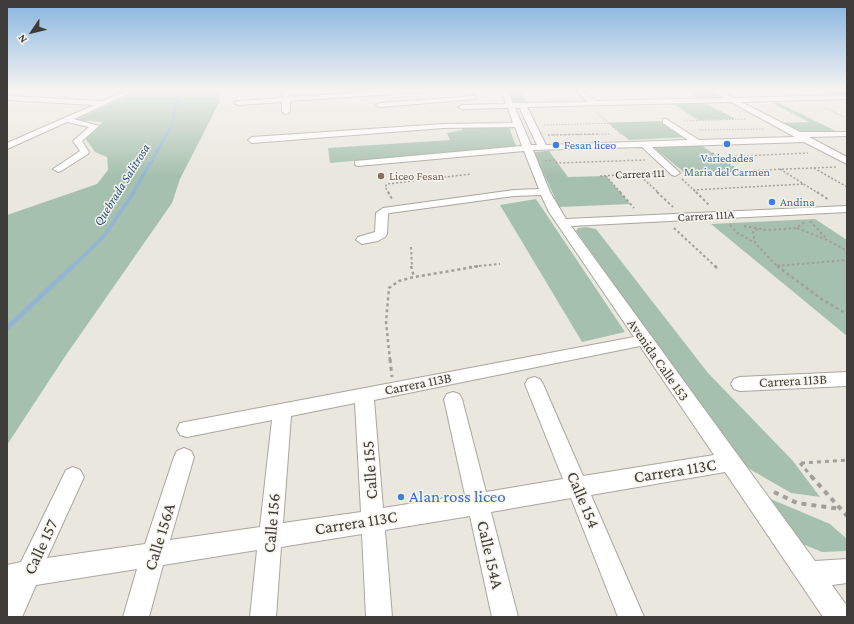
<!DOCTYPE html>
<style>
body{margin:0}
#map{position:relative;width:854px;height:624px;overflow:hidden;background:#eae7df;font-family:"Crimson Pro",serif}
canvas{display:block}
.frame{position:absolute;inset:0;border:8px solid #3d3c39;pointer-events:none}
.north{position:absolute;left:12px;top:12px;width:40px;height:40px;-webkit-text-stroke:3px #f7f4ed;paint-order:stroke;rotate:235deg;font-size:11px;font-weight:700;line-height:16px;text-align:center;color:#3d3c39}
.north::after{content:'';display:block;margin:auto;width:14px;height:18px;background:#3d3c39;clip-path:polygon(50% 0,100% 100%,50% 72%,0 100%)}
</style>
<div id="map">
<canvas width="854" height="624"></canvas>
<div class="frame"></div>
<div class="north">N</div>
</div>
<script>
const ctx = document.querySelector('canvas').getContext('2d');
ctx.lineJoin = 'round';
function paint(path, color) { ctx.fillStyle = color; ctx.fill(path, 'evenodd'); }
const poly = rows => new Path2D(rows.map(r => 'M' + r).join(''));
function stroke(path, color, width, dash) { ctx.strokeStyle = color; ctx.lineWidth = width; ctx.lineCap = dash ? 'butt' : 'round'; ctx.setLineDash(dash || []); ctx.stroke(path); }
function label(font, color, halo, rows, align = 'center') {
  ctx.font = font + ' "Crimson Pro",serif'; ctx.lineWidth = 3; ctx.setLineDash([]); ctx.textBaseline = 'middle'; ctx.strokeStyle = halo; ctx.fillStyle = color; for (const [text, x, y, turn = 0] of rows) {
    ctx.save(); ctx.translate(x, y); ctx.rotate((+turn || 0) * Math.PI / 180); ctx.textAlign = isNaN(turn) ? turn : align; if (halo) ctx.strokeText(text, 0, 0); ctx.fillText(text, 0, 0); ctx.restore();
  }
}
paint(poly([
 [142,89,218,89,220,101,180,179,172,203,64,358,7,445,7,215,97,184,108,170,107,157,95,152,85,138,103,122,76,120],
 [506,89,520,89,526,103,511,103],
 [683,89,708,89,724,98,699,98],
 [813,89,847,89,847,96,833,96],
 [705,103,735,119,699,120,674,104],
 [772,103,779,103,838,132,799,133,780,123,809,122],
 [666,121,689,137,629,140,608,123],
 [509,127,516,146,330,163,328,148,450,140,447,133,462,130,463,128],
 [701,145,738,171,685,173,653,147],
 [549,151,568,177,606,176,630,204,559,207,534,152],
 [536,199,625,332,582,342,500,205],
 [815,219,847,240,847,336,711,224],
 [586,227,596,229,708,373,793,461,820,497,791,493,741,464,576,231,578,228],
 [766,497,830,524,847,539,847,551,822,552,800,543]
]), '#a5c0ae');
stroke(poly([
 [166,135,171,127,180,89]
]), '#93b5d3', 2);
stroke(poly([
 [133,193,167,134]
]), '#93b5d3', 3);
stroke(poly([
 [72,267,104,236,134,192]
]), '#93b5d3', 3.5);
stroke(poly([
 [7,328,73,266]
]), '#93b5d3', 4.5);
const minor = poly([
 [131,89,139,89,74,119,99,126,82,141,89,152,88,154,61,171,58,172,53,169,80,151,73,141,89,127,67,122,7,149,7,143,94,105,7,100,7,96,102,101,131,89],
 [283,89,289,89,289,97,412,89,438,89,435,91,290,101,290,112,286,114,282,112,282,102,238,105,234,103,238,101,283,98,283,89],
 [501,89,507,89,513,103,587,102,577,91,577,89,581,89,595,101,724,98,709,89,716,89,734,98,847,95,847,99,741,102,800,132,847,132,847,136,809,137,847,157,847,164,804,142,652,147,678,171,680,173,675,176,672,175,642,147,533,150,550,192,566,219,847,206,847,212,571,226,815,561,847,559,847,583,832,585,847,606,847,617,823,617,725,472,591,495,644,617,618,617,571,498,491,512,518,617,492,617,470,516,385,530,392,617,366,617,362,534,281,547,276,617,250,617,257,550,163,565,149,617,123,617,137,569,36,585,22,617,7,617,7,565,21,562,66,470,73,467,80,470,84,477,47,558,145,544,174,457,177,451,184,448,191,451,194,457,170,540,260,527,272,420,187,437,180,435,177,429,180,423,634,337,549,212,541,195,514,196,390,213,388,214,387,234,385,237,378,241,362,244,356,240,358,237,375,232,376,213,383,208,514,190,539,189,524,151,358,166,355,165,355,161,522,146,515,127,443,128,252,143,248,140,252,137,443,124,513,123,508,108,462,109,458,107,462,105,506,104,501,89],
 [731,102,795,137,699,140,666,119,663,119,663,123,688,140,546,145,527,107,731,102],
 [515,108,521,108,520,109,537,145,531,145,515,108],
 [640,346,714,455,583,476,543,384,540,379,534,377,528,379,525,384,563,479,486,492,462,399,459,394,453,392,447,394,444,399,465,495,383,508,374,400,640,346],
 [355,403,361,512,283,523,291,416,355,403],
 [474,96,476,97,476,99,380,107,376,105,380,103,474,96],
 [847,372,847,386,740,391,734,389,731,384,734,379,740,377,847,372]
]);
stroke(minor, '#a9a69f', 2);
stroke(poly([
 [824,108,847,118],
 [718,110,734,119],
 [684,111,698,120],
 [597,113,622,135],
 [684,121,747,119],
 [544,125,657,122],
 [699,130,764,129],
 [548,135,611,134]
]), '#a19f99', 1, [1.5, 1.5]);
stroke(poly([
 [548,135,600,134],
 [712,153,738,170],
 [719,157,808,153],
 [545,161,555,160,557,163,645,160],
 [814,168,847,187],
 [780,169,818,193],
 [686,173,837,167],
 [638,174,659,193],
 [600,176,661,173],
 [606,176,621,193],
 [682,179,697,193],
 [693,190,804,184],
 [389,193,385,187,387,184,471,174]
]), '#a19f99', 1.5, [2, 2]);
stroke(poly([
 [388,192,392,199],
 [620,192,634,208],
 [657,192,673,207],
 [696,192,710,206],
 [817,192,829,200],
 [810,221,827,239],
 [730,225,736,232,755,243],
 [744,226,766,230,784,229,796,228,806,221],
 [674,228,716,267],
 [797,228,827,240,847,251],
 [758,229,753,232,755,243,778,267],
 [411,247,412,267],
 [777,266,847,260],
 [469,267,500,264]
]), '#a19f99', 2, [2.5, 2.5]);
stroke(poly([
 [411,266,414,277],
 [715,266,717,268],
 [777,266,823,300,847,314],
 [777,266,780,266],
 [390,360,386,322,389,288,399,281,414,277,480,266]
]), '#a19f99', 2.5, [3, 3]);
stroke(poly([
 [390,359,392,377],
 [800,463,812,477],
 [801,463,847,460]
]), '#a19f99', 3, [4, 4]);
stroke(poly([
 [811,476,847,516],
 [774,492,797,503,841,509]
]), '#a19f99', 4, [5, 5]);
paint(minor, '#fff');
paint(poly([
 [557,89,577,89,576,91,560,91],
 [583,89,621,89,620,90,585,91]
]), '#ada9af');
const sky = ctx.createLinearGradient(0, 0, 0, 176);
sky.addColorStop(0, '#86b4e0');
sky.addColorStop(0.51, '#f6f4f1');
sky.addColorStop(1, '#f6f4f100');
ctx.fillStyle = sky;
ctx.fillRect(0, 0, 854, 176);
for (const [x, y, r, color] of [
 [727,144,4,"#3f7fe0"],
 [556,145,4,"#3f7fe0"],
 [381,176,4,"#8d6e63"],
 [772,202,4,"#3f7fe0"],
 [401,497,4,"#3f7fe0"]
]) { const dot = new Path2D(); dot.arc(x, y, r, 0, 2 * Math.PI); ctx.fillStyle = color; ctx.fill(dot); stroke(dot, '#f7f4ed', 1.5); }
label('12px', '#366cbe', '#f7f4ed', [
 ["Fesan liceo",564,145],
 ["Variedades",727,158,"center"],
 ["Maria del Carmen",727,172,"center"],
 ["Andina",780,202]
], 'left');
label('12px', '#3d3c39', '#f7f4ed', [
 ["Carrera 111",640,174,-2],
 ["Carrera 111A",706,216,-3]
]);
label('12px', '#785e54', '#f7f4ed', [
 ["Liceo Fesan",389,176]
], 'left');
label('italic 13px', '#20537c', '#f7f4ed', [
 ["Quebrada Salitrosa",122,185,-58]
]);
label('14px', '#3d3c39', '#f7f4ed', [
 ["Avenida Calle 153",658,360,55],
 ["Carrera 113B",793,381,-3],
 ["Carrera 113B",418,384,-11]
]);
label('17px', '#3d3c39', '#f7f4ed', [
 ["Calle 155",370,470,-94],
 ["Carrera 113C",675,471,-9],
 ["Calle 154",583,500,67],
 ["Calle 156",272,523,-85],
 ["Carrera 113C",356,523,-9],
 ["Calle 156A",160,537,-73],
 ["Calle 157",41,547,-65],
 ["Calle 154A",490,555,77]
]);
label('17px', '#366cbe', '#f7f4ed', [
 ["Alan ross liceo",409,497]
], 'left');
</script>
